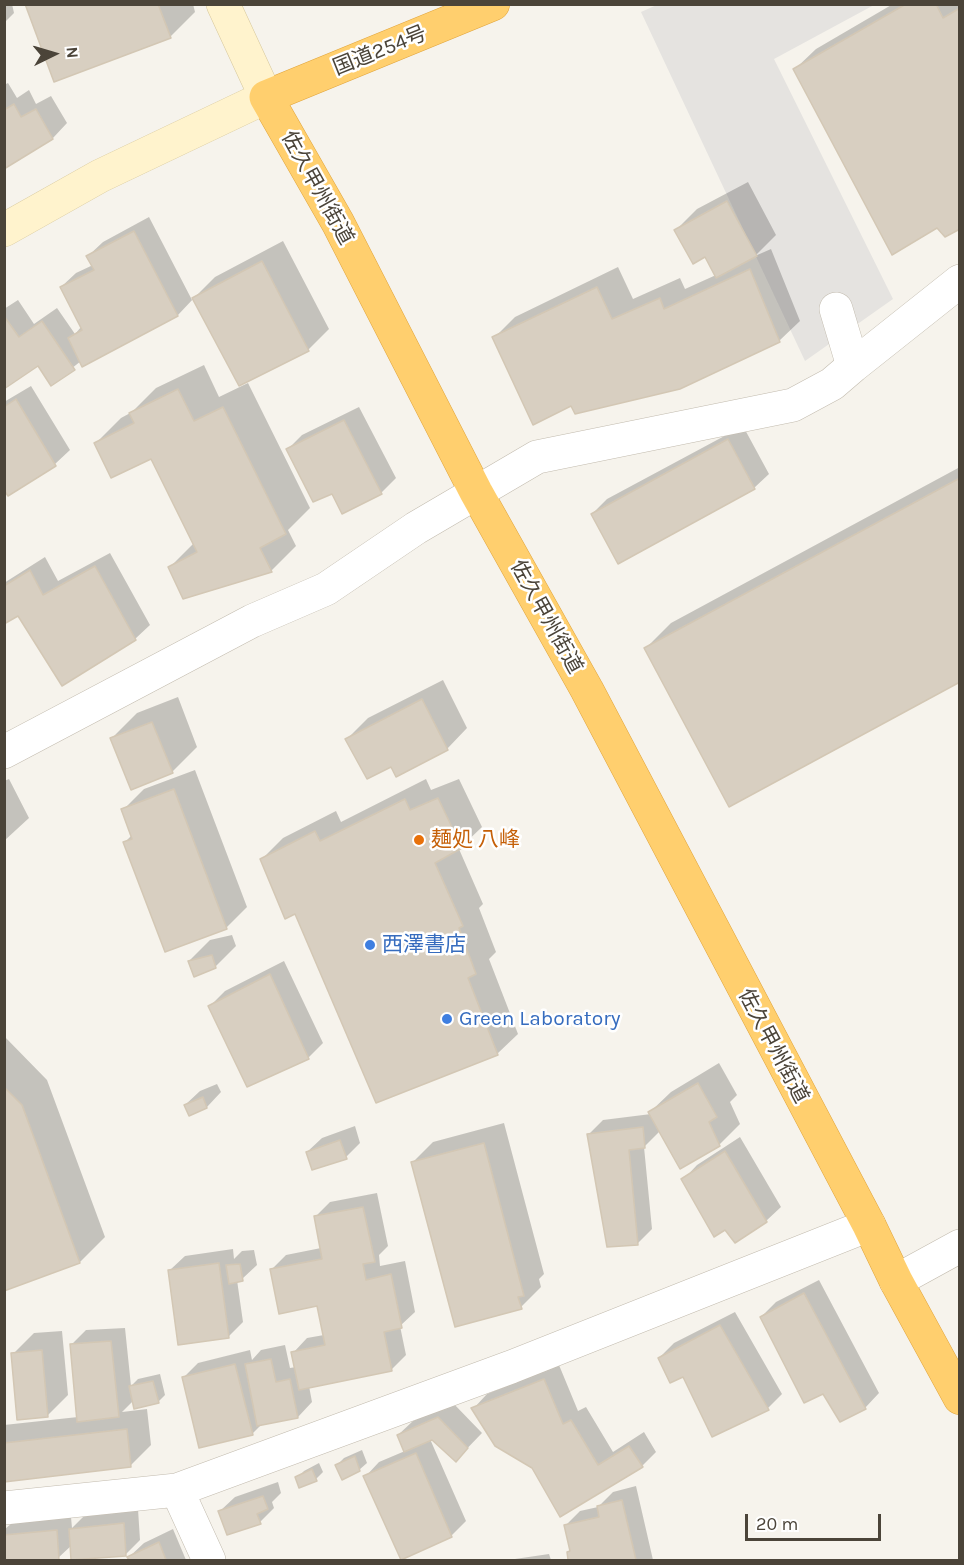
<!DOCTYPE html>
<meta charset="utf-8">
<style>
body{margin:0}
#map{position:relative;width:964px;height:1565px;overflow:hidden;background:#f6f3ec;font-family:Karla,sans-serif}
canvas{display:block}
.frame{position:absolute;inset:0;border:6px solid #4b4439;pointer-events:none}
.north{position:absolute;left:24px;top:24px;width:60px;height:60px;-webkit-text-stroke:4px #fff;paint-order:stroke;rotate:85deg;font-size:16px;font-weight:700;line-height:24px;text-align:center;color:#4b4439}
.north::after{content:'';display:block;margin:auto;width:21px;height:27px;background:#4b4439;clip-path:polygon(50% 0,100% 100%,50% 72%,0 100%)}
.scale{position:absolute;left:745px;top:1514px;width:136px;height:27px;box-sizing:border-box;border:3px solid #4b4439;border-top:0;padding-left:8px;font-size:18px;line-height:21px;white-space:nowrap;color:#4b4439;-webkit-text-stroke:4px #fff;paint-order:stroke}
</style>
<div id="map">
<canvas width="964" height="1565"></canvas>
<div class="frame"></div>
<div class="north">N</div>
<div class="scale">20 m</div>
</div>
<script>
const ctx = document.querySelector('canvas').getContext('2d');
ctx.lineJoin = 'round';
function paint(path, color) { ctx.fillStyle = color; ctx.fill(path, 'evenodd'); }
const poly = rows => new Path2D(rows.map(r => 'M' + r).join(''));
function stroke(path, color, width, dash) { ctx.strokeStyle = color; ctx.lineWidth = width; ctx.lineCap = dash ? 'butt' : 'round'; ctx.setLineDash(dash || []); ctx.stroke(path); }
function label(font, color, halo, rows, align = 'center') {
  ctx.font = font + ' Karla,"Noto Sans JP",sans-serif'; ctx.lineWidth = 5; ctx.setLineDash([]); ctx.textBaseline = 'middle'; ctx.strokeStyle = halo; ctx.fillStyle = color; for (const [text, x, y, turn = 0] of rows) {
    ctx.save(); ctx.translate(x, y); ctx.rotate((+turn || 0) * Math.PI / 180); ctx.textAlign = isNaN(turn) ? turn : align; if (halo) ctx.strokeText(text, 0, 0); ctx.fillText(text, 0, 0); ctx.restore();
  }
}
paint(poly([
 [659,4,874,5,774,59,893,299,805,361,641,12]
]), '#e5e3e0');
paint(poly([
 [4,4,12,4,14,13,4,23],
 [26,4,193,4,195,12,170,37],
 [893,4,960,4,960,227,795,69,816,49],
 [8,83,17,98,29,90,36,104,51,96,67,123,53,138,4,167,4,85],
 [748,182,776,235,755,256,771,249,800,321,779,341,572,404,494,338,515,317,618,267,633,299,680,278,685,289,716,275,706,255,676,230,697,209],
 [149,217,192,300,215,277,283,241,329,329,308,350,239,384,194,298,178,315,83,364,81,361,52,384,39,364,4,387,4,309,18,300,34,324,57,308,75,334,82,326,61,287,76,273,93,265,88,256,103,242],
 [204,365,219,397,248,383,310,508,288,530,296,546,271,571,170,567,194,543,151,457,96,443,121,418,132,412,156,388],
 [31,386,70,450,55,464,8,494,4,487,4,402],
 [359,407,396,478,381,493,333,492,288,449,302,435],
 [743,426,769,474,754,488,592,514,607,499],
 [960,467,960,681,646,648,671,623],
 [110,553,150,625,135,639,19,614,4,622,4,583,45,557,58,581],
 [443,680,467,728,447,749,391,765,347,739,368,718],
 [178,697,197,747,172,772,112,738,137,713],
 [195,770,247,907,226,928,125,842,132,835,123,810,144,789],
 [9,779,29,818,4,841,4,781],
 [426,779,431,790,459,779,482,827,459,849,483,904,479,908,496,952,489,959,518,1034,497,1054,296,912,262,859,283,838,336,811,341,822],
 [232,935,236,946,215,967,189,961,210,940],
 [284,961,323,1043,308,1058,210,1006,225,991],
 [4,1036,47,1080,105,1237,80,1262,4,1289],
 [719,1063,737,1095,730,1102,740,1124,719,1145,680,1167,660,1131,644,1147,652,1229,638,1243,589,1134,603,1120,651,1114,650,1112,671,1092],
 [217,1084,221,1092,207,1107,190,1114,185,1105,200,1091],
 [504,1123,544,1274,539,1279,541,1287,521,1307,412,1163,433,1142],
 [355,1126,360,1143,346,1157,307,1152,322,1138],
 [740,1137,781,1207,766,1221,683,1180,697,1165],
 [377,1193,388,1246,379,1255,380,1266,405,1261,415,1312,400,1326,406,1355,391,1370,309,1386,312,1402,298,1417,262,1424,252,1434,183,1378,198,1363,250,1350,252,1360,261,1350,285,1345,290,1368,296,1367,293,1353,307,1338,324,1335,318,1304,272,1269,286,1255,321,1248,315,1217,330,1202],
 [233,1249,234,1259,242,1251,254,1250,257,1265,242,1279,237,1280,243,1322,228,1337,170,1270,185,1256],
 [819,1280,879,1393,865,1408,761,1317,776,1302],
 [735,1312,782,1394,768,1408,683,1375,659,1358,674,1343],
 [125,1328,131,1386,138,1379,160,1374,165,1395,158,1402,134,1400,122,1412,147,1409,151,1445,130,1466,4,1481,4,1425,78,1417,71,1345,86,1330],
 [62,1331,68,1395,47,1416,13,1354,34,1333],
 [559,1365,578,1411,586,1407,613,1452,644,1432,656,1452,642,1466,533,1467,473,1409,487,1394],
 [453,1403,482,1433,456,1460,432,1438,430,1439,466,1521,451,1536,365,1477,379,1462,405,1451,398,1435,413,1421],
 [362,1450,367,1463,359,1470,337,1465,344,1458],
 [319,1463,323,1472,316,1479,297,1478,304,1471],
 [278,1482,281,1493,272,1502,274,1508,260,1522,220,1511,235,1497],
 [636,1486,653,1560,570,1560,568,1553,571,1550,566,1525,580,1511,598,1507,613,1492],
 [138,1509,140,1540,126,1554,72,1545,58,1558,48,1560,4,1560,4,1530,13,1522,71,1517,72,1528,85,1515],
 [173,1529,186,1560,130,1560,129,1557,144,1543],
 [549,1554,551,1560,508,1560]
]), '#0003');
const building = poly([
 [25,4,158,4,171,38,54,82,25,4],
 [906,4,936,4,943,18,960,8,960,229,945,237,937,228,892,255,793,69,906,4],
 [14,104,21,117,36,109,53,139,4,169,4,110,14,104],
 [727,201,757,256,716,278,705,257,693,264,674,230,727,201],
 [134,231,178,316,82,367,68,338,82,330,60,287,94,270,86,256,134,231],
 [262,261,309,351,239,386,192,298,262,261],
 [750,269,780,342,680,389,575,414,571,406,533,425,492,337,597,287,612,319,660,298,664,309,750,269],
 [4,316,19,337,42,321,75,370,51,386,38,366,4,389,4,316],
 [178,389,194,421,223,407,286,534,260,548,272,572,183,599,168,567,197,552,151,459,111,478,94,443,134,423,129,413,178,389],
 [16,399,56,466,8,496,4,490,4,407,16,399],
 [344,420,382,494,342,514,332,494,313,502,286,449,344,420],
 [728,439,755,489,618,564,591,514,728,439],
 [960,478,960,682,729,807,644,648,960,478],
 [95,566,136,640,62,686,18,616,4,624,4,586,30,570,43,595,95,566],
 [422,699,448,750,396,777,391,767,367,779,345,739,422,699],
 [152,722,173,773,131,790,110,738,152,722],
 [174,789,227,929,165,952,123,842,132,839,121,809,174,789],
 [438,798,462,848,435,863,463,926,459,928,476,974,468,978,498,1055,376,1103,295,914,285,919,260,859,315,831,320,841,405,799,410,810,438,798],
 [212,955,216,968,194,977,188,961,212,955],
 [270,974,309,1059,247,1087,208,1006,270,974],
 [698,1083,717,1117,709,1122,720,1146,680,1169,648,1112,698,1083],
 [4,1087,22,1105,80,1263,4,1291,4,1087],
 [203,1097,207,1108,189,1116,184,1105,203,1097],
 [643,1127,645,1148,629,1150,638,1245,607,1247,587,1134,643,1127],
 [340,1140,347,1159,312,1170,306,1152,340,1140],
 [484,1143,524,1296,518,1297,522,1309,455,1327,411,1162,484,1143],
 [725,1151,767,1222,735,1243,725,1230,714,1237,681,1179,725,1151],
 [363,1207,375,1262,363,1264,366,1280,391,1274,402,1328,384,1332,392,1371,299,1390,291,1352,325,1345,317,1306,279,1314,270,1269,322,1259,314,1216,363,1207],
 [219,1263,229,1338,178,1345,168,1270,219,1263],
 [240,1264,243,1281,229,1284,226,1265,240,1264],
 [804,1293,866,1409,840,1422,823,1394,804,1403,760,1317,804,1293],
 [720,1325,769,1410,712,1437,683,1377,670,1383,658,1358,720,1325],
 [111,1341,119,1417,77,1422,70,1344,111,1341],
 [42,1350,48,1417,17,1420,11,1353,42,1350],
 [271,1359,276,1382,290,1379,298,1418,257,1426,245,1364,271,1359],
 [235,1364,253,1435,199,1448,182,1377,235,1364],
 [544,1379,563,1424,571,1420,598,1465,629,1446,643,1467,560,1517,532,1468,495,1446,471,1408,544,1379],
 [153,1381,159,1403,134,1409,129,1386,153,1381],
 [438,1417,468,1448,456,1462,432,1440,404,1452,397,1435,438,1417],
 [127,1429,131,1467,4,1482,4,1443,127,1429],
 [416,1453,452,1537,401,1560,363,1476,416,1453],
 [355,1456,360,1471,342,1480,335,1465,355,1456],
 [312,1469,317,1481,299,1488,295,1477,312,1469],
 [263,1496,268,1509,257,1514,261,1524,227,1535,218,1511,263,1496],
 [622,1500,636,1560,568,1560,567,1552,570,1551,564,1525,599,1517,597,1506,622,1500],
 [124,1523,126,1556,71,1560,69,1529,124,1523],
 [57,1530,59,1560,4,1560,4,1535,57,1530],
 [159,1542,166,1560,129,1560,127,1557,159,1542]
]);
paint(building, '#d8cfc1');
stroke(building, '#d3c7b4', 1.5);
const street = poly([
 [853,366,960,281],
 [4,752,252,621,326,589,416,528,537,457,793,405,832,384,853,366,836,309],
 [896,1281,960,1246],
 [177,1490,209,1560],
 [4,1508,177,1490,511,1367,869,1225]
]);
const secondary = poly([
 [4,230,100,176,266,97,223,4]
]);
const highway = poly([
 [493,4,266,97,338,223,476,492,587,690,869,1225,896,1281,960,1398]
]);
stroke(street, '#c2bbae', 34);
stroke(secondary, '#d6c79b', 34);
stroke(highway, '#e0a43c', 34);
stroke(street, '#fff', 33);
stroke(secondary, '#fff3cd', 33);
stroke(highway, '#ffcf6e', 33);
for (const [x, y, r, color] of [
 [419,840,6,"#e8710a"],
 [370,945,6,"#3f7fe0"],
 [447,1019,6,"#3f7fe0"]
]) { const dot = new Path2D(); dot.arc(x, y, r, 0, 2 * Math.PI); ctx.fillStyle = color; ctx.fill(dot); stroke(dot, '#fff', 2); }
label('21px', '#4b4439', '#fff', [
 ["国道254号",380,51,-22],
 ["佐久甲州街道",317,188,61],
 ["佐久甲州街道",546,617,61],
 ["佐久甲州街道",773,1046,62]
]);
label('21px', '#c56008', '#fff', [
 ["麺処 八峰",431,840]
], 'left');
label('21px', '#366cbe', '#fff', [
 ["西澤書店",382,945],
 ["Green Laboratory",459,1019]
], 'left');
</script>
